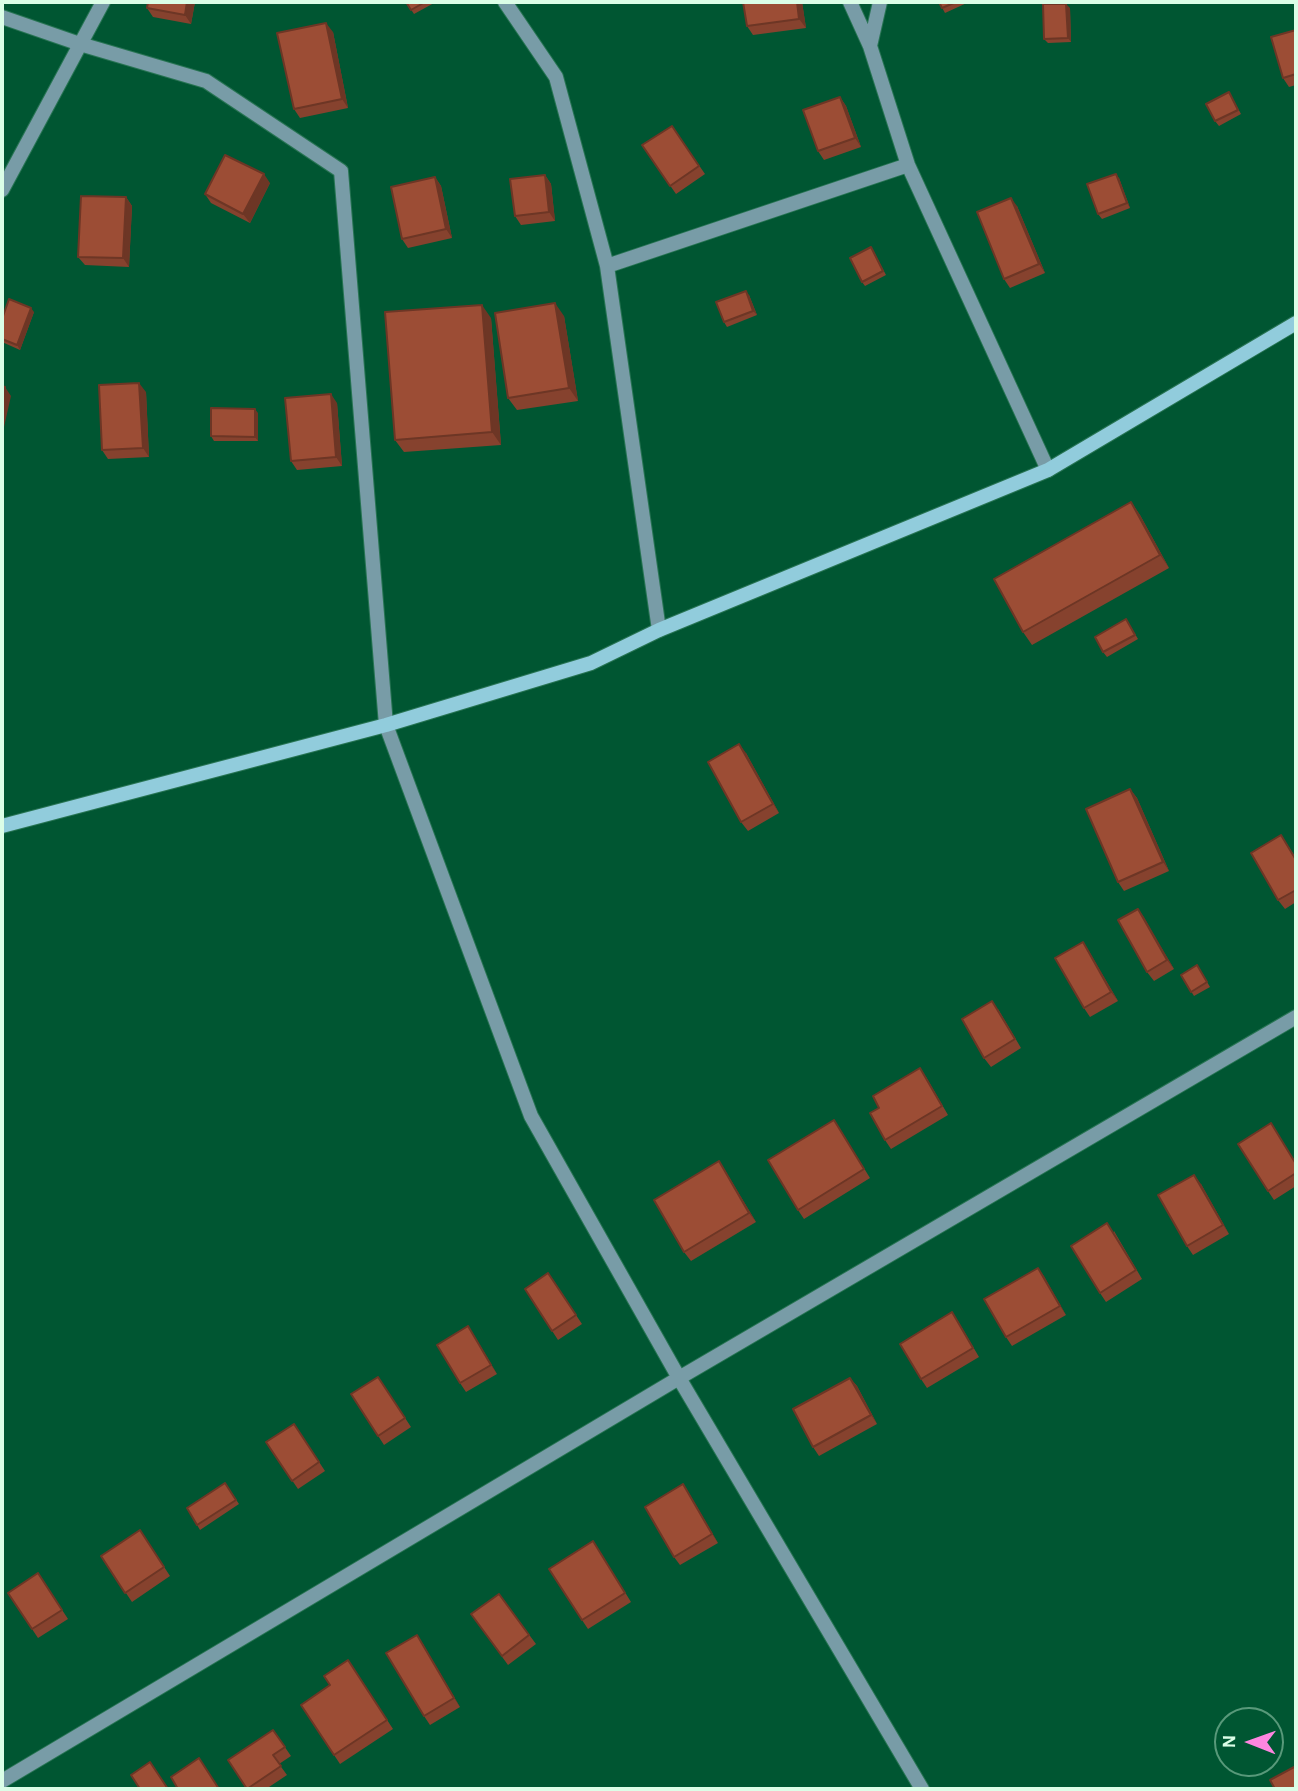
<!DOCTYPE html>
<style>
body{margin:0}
#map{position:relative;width:1298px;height:1791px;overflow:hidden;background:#005632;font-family:"Alegreya Sans",sans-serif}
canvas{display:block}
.frame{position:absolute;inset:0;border:4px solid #dbfee7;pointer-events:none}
.north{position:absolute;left:1214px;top:1707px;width:70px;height:70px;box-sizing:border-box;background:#005632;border:2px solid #58997a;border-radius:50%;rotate:271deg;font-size:19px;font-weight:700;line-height:28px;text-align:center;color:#dbfee7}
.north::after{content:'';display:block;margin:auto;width:24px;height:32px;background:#fe86e0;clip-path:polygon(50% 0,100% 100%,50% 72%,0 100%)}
</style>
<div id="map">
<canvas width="1298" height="1791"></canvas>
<div class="frame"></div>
<div class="north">N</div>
</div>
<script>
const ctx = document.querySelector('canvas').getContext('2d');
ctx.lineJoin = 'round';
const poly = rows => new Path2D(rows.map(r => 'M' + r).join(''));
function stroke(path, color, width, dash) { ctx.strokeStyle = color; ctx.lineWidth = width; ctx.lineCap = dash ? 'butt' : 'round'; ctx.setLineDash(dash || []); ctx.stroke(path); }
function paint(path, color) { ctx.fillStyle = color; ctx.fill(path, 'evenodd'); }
const street = poly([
 [505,2,556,77,607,266,659,630],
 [850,2,870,46,908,165,1048,470],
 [2,17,80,44,206,81,341,171,386,725,531,1116,679,1378,922,1789],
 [870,46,880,2],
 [2,190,103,2],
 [607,266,908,165],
 [2,1781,679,1378,1296,1017]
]);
const secondary = poly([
 [2,826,386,725,591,663,659,630,1048,470,1296,323]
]);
stroke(street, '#277453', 16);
stroke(secondary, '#277453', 16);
stroke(street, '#789ca7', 14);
stroke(secondary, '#91ccdc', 14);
paint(poly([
 [148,2,195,2,191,24,153,17,147,8],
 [406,2,434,2,434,3,414,14],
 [743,2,802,2,806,28,753,35,747,26],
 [939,2,969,2,945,13],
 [1070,8,1071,42,1048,43,1044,39],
 [1296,30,1296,85,1289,87,1283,78],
 [333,32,348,108,300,118,294,109],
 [1229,92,1241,114,1219,126,1215,121],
 [840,97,846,106,861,147,824,160,818,151],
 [672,126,705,174,676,194,642,145],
 [545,175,551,184,555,221,521,225,515,216],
 [435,177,441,186,452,238,408,248,402,239],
 [1119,178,1130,208,1102,219,1098,214],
 [270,183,250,223,211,203,205,194],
 [126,197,132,206,129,267,85,265,78,257],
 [1017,206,1045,273,1010,288,1004,279],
 [874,252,886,275,865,286,862,282],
 [749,295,757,315,727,327,724,322],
 [34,312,20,350,2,342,2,319],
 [564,316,578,401,517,410,508,398],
 [491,318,501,445,404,452,395,440],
 [146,392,149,457,108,459,102,450],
 [337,403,342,466,297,470,291,461],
 [258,413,258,441,214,441,211,436],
 [1131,502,1140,515,1169,568,1032,645,1023,632],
 [1129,624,1138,639,1107,657,1103,652],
 [746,753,779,813,748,831,741,822],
 [1130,789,1137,798,1169,871,1124,891,1118,882],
 [1287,844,1296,858,1296,902,1285,909,1278,900],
 [1138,909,1174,969,1154,981,1147,972],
 [1083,942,1118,1001,1090,1017,1084,1008],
 [1197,965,1210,987,1194,996,1181,975],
 [998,1009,1021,1048,991,1067,984,1058],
 [926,1077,948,1115,891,1149,885,1140,879,1108],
 [1271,1123,1296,1163,1296,1186,1274,1200,1268,1191],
 [840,1129,870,1178,804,1219,798,1210],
 [719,1161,756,1222,691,1261,684,1252],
 [1201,1184,1229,1234,1193,1255,1187,1246],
 [1114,1231,1142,1279,1106,1302,1100,1293],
 [1038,1268,1066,1315,1012,1346,1006,1337],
 [548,1273,582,1324,558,1340,525,1289],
 [958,1321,979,1357,927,1388,921,1379],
 [468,1326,497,1374,466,1392,460,1383],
 [378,1377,411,1427,384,1445,351,1394],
 [850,1378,857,1386,877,1424,819,1456,813,1447],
 [294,1424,325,1471,298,1489,266,1442],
 [225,1483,239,1504,200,1530,187,1508],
 [683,1484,718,1543,680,1565,674,1557],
 [140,1530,170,1576,132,1602,101,1556],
 [599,1550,631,1602,588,1629,582,1620],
 [38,1573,68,1619,38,1638,8,1593],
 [499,1594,536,1644,508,1665,471,1614],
 [417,1635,460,1707,430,1725,424,1716],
 [348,1660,393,1729,340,1764,301,1705,330,1685],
 [273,1730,291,1756,279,1764,287,1775,266,1789,247,1789]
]), '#86422e');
paint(poly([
 [187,2,195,2,191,24,185,15],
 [797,2,802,2,806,28,799,19],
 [1066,4,1070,8,1071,42,1068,38],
 [326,23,333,32,348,108,342,99],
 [840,97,846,106,861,147,855,138],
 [264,174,270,183,250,223,243,214],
 [1116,174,1119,178,1130,208,1127,203],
 [545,175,551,184,555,221,549,212],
 [435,177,441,186,452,238,446,229],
 [126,197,132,206,129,267,123,258],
 [1011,198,1017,206,1045,273,1039,264],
 [746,291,749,295,757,315,753,311],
 [555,303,564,316,578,401,569,388],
 [482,305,491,318,501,445,492,432],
 [31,308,34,312,20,350,17,345],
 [139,383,146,392,149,457,143,448],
 [5,387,11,396,2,436,2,402],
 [331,394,337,403,342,466,336,457],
 [255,409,258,413,258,441,255,437],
 [1131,502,1140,515,1169,568,1160,555],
 [739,744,746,753,779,813,773,804],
 [1130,789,1137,798,1169,871,1163,862],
 [1138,909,1144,917,1174,969,1167,960],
 [1083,942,1089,951,1118,1001,1111,992],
 [719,1161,725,1170,756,1222,749,1213],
 [1194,1175,1201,1184,1229,1234,1223,1225],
 [1038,1268,1044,1276,1066,1315,1060,1306],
 [468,1326,474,1335,497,1374,491,1365],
 [850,1378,857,1386,877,1424,871,1415],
 [683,1484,689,1493,718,1543,712,1534],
 [417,1635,423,1644,460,1707,454,1698]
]), '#6d3625');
const building = poly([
 [148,2,187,2,185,15,147,8,148,2],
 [406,2,425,2,411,10,406,2],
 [743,2,797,2,799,19,747,26,743,2],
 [939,2,956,2,942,8,939,2],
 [1043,4,1066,4,1068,38,1044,39,1043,4],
 [326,23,342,99,294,109,277,33,326,23],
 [1296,30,1296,74,1283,78,1271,37,1296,30],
 [1229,92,1238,110,1215,121,1206,104,1229,92],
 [840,97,855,138,818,151,803,110,840,97],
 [672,126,699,166,670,186,642,145,672,126],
 [225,155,264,174,243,214,205,194,225,155],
 [1116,174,1127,203,1098,214,1087,184,1116,174],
 [545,175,549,212,515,216,510,179,545,175],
 [435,177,446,229,402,239,391,187,435,177],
 [81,196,126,197,123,258,78,257,81,196],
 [1011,198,1039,264,1004,279,977,212,1011,198],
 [871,247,883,271,862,282,850,258,871,247],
 [746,291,753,311,724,322,716,302,746,291],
 [9,299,31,308,17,345,2,339,2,319,9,299],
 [555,303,569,388,508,398,495,313,555,303],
 [482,305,492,432,395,440,385,312,482,305],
 [139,383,143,448,102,450,99,385,139,383],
 [2,386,5,387,2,402,2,386],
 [331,394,336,457,291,461,285,398,331,394],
 [211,408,255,409,255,437,211,436,211,408],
 [1131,502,1160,555,1023,632,994,579,1131,502],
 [1126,619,1135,635,1103,652,1095,637,1126,619],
 [739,744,773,804,741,822,708,762,739,744],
 [1130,789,1163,862,1118,882,1086,809,1130,789],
 [1281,835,1296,860,1296,890,1278,900,1251,853,1281,835],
 [1138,909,1167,960,1147,972,1118,920,1138,909],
 [1083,942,1111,992,1084,1008,1055,958,1083,942],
 [1197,965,1207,982,1191,992,1181,975,1197,965],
 [992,1001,1015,1039,984,1058,962,1019,992,1001],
 [920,1068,942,1106,885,1140,870,1113,879,1108,873,1096,920,1068],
 [834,1120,864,1169,798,1210,768,1160,834,1120],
 [1271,1123,1296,1164,1296,1173,1268,1191,1238,1144,1271,1123],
 [719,1161,749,1213,684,1252,654,1200,719,1161],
 [1194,1175,1223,1225,1187,1246,1158,1195,1194,1175],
 [1107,1223,1136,1270,1100,1293,1071,1246,1107,1223],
 [1038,1268,1060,1306,1006,1337,984,1299,1038,1268],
 [548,1273,576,1315,552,1331,525,1289,548,1273],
 [952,1312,973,1348,921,1379,900,1344,952,1312],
 [468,1326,491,1365,460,1383,437,1345,468,1326],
 [378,1377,405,1418,378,1436,351,1394,378,1377],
 [850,1378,871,1415,813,1447,793,1409,850,1378],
 [294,1424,319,1462,292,1481,266,1442,294,1424],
 [225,1483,236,1500,197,1525,187,1508,225,1483],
 [683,1484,712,1534,674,1557,645,1507,683,1484],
 [140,1530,164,1567,125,1593,101,1556,140,1530],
 [593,1541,625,1593,582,1620,549,1569,593,1541],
 [38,1573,62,1610,32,1629,8,1593,38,1573],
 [499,1594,529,1635,502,1656,471,1614,499,1594],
 [417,1635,454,1698,424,1716,386,1653,417,1635],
 [348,1660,387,1720,334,1755,301,1705,330,1685,324,1676,348,1660],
 [273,1730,285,1747,273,1755,281,1766,247,1789,228,1760,273,1730],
 [199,1758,219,1789,178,1789,171,1777,199,1758],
 [150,1762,168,1789,140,1789,131,1775,150,1762],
 [1296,1766,1296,1789,1275,1789,1270,1780,1296,1766]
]);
paint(building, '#9c4d35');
stroke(building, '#6d3625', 2);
</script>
